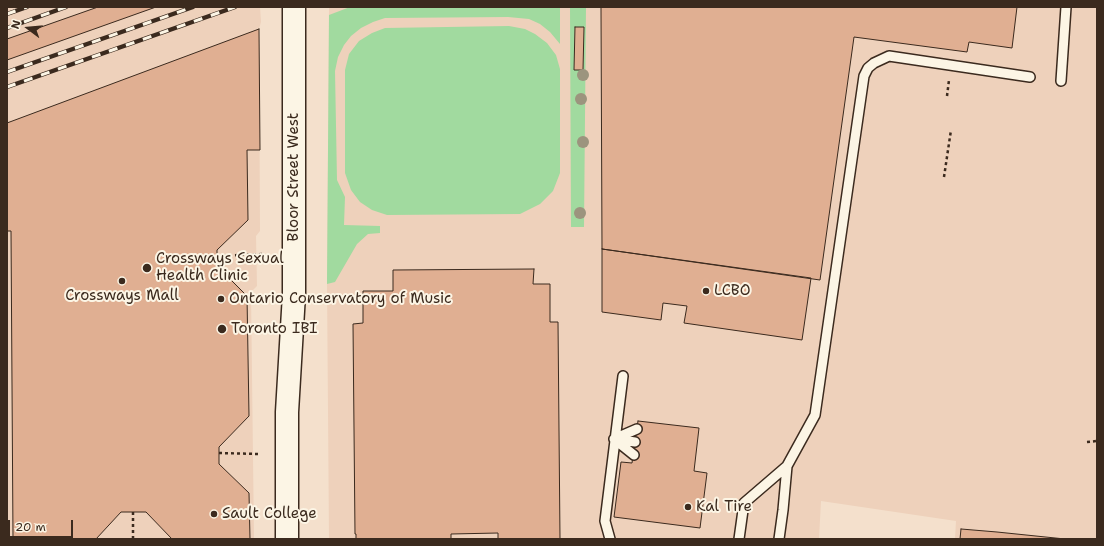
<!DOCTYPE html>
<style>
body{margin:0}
#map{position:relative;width:1104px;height:546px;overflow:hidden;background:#f4e0cc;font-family:"Shantell Sans",sans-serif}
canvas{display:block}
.frame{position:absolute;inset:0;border:8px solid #3b2a1e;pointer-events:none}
.north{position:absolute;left:8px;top:8px;width:40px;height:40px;-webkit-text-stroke:3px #fcf5e5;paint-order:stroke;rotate:286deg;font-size:11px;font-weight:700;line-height:16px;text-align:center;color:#3b2a1e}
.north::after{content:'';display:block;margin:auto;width:14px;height:18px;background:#3b2a1e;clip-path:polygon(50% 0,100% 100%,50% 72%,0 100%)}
.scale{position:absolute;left:8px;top:520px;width:65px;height:18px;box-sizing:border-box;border:2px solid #3b2a1e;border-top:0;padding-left:5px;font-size:12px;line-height:14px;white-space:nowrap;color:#3b2a1e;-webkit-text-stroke:3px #fcf5e5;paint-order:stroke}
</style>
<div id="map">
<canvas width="1104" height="546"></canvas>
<div class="frame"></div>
<div class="north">N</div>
<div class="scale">20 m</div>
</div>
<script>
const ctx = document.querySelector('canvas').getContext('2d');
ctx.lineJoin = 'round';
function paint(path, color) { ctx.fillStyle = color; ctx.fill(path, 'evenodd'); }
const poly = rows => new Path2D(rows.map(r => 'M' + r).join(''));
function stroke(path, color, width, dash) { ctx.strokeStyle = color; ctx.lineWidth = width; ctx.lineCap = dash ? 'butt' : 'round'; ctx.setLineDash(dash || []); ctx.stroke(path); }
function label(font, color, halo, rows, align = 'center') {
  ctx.font = font + ' "Shantell Sans",sans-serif'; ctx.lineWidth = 4; ctx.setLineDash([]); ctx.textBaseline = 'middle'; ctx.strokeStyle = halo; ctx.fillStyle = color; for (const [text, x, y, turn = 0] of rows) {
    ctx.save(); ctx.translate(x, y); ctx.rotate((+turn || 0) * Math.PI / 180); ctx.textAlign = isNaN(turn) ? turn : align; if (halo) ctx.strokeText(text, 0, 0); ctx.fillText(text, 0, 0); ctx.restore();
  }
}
paint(poly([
 [7,7,260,7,261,22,259,29,260,231,256,236,257,286,251,292,254,539,7,539],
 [329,7,1097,7,1097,539,955,539,956,521,821,501,819,539,329,539,327,284]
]), '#eed1bb');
paint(poly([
 [350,7,560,7,560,44,550,32,540,24,529,19,508,17,385,18,373,22,361,28,351,36,344,45,338,57,335,71,337,180,345,197,344,225,380,226,380,233,368,234,357,244,335,282,327,284,329,15],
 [570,7,586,7,584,227,571,227],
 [575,27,584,27,583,70,574,69],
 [509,26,525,29,535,34,547,43,556,55,560,69,560,173,553,191,540,204,520,214,387,215,372,210,360,202,351,190,345,173,345,70,349,54,359,41,372,33,385,28]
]), '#a1da9f');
const building = poly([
 [98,7,156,7,7,60,7,39,98,7],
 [601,7,1017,7,1012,48,969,42,967,52,854,37,820,280,602,249,601,7],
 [575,27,584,27,583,70,574,70,575,27],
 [259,29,260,150,247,150,248,220,217,250,217,266,247,296,249,416,219,447,219,464,249,493,250,539,172,539,146,512,121,512,96,539,13,539,11,231,7,231,7,123,259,29],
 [602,249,811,278,802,340,684,323,687,306,663,303,661,320,602,312,602,249],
 [534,269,533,284,550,284,550,322,558,322,560,539,498,539,498,533,451,534,451,539,356,539,356,534,355,534,353,324,363,323,363,291,393,291,393,270,534,269],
 [638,421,699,428,694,471,707,473,700,528,614,517,621,462,632,463,638,421],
 [961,529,997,532,1065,539,960,539,961,529]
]);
paint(building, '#e0af92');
stroke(building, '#3b2a1e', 1);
const lane = poly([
 [1061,81,1066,7],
 [614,439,637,429],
 [614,439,634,455],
 [615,439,635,442],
 [610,539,605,521,623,376],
 [739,539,744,503,787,466,815,415,864,76,868,68,874,63,889,56,1030,77],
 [779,539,783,510,787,466]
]);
const primary = poly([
 [287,539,287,412,294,294,294,7]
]);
stroke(lane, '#3b2a1e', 12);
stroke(primary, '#3b2a1e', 25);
stroke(poly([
 [947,96,949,80],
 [944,177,951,130],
 [217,256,262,254],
 [1087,442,1097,441],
 [219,453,259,454],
 [133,539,133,512]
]), '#3b2a1e', 2.5, [3, 3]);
stroke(lane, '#fcf5e5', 9);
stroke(primary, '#fcf5e5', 22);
const rail = poly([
 [7,14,27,7],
 [7,28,66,7],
 [7,72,193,7],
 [7,87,235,7]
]);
stroke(rail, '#3b2a1e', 4.5);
stroke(rail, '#fcf5e5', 3, [9]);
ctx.fillStyle = '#9c947e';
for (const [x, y] of [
 [583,75],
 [581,99],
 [583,142],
 [580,213]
]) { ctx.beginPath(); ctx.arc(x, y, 6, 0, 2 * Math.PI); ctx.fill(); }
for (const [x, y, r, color] of [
 [147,268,5,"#3b2a1e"],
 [122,281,4,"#3b2a1e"],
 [706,291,4,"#3b2a1e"],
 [221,299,4,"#3b2a1e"],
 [222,329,5,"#3b2a1e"],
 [688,507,4,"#3b2a1e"],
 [214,514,4,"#3b2a1e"]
]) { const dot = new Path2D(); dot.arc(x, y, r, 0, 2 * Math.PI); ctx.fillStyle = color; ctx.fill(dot); stroke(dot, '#fcf5e5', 1.5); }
label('15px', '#3b2a1e', '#fcf5e5', [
 ["Bloor Street West",294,177,-90]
]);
label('15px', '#3b2a1e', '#fcf5e5', [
 ["Crossways Sexual",156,259],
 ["Health Clinic",156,276],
 ["LCBO",714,291],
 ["Crossways Mall",122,296,"center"],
 ["Ontario Conservatory of Music",229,299],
 ["Toronto IBI",231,329],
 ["Kal Tire",696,507],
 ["Sault College",222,514]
], 'left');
</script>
